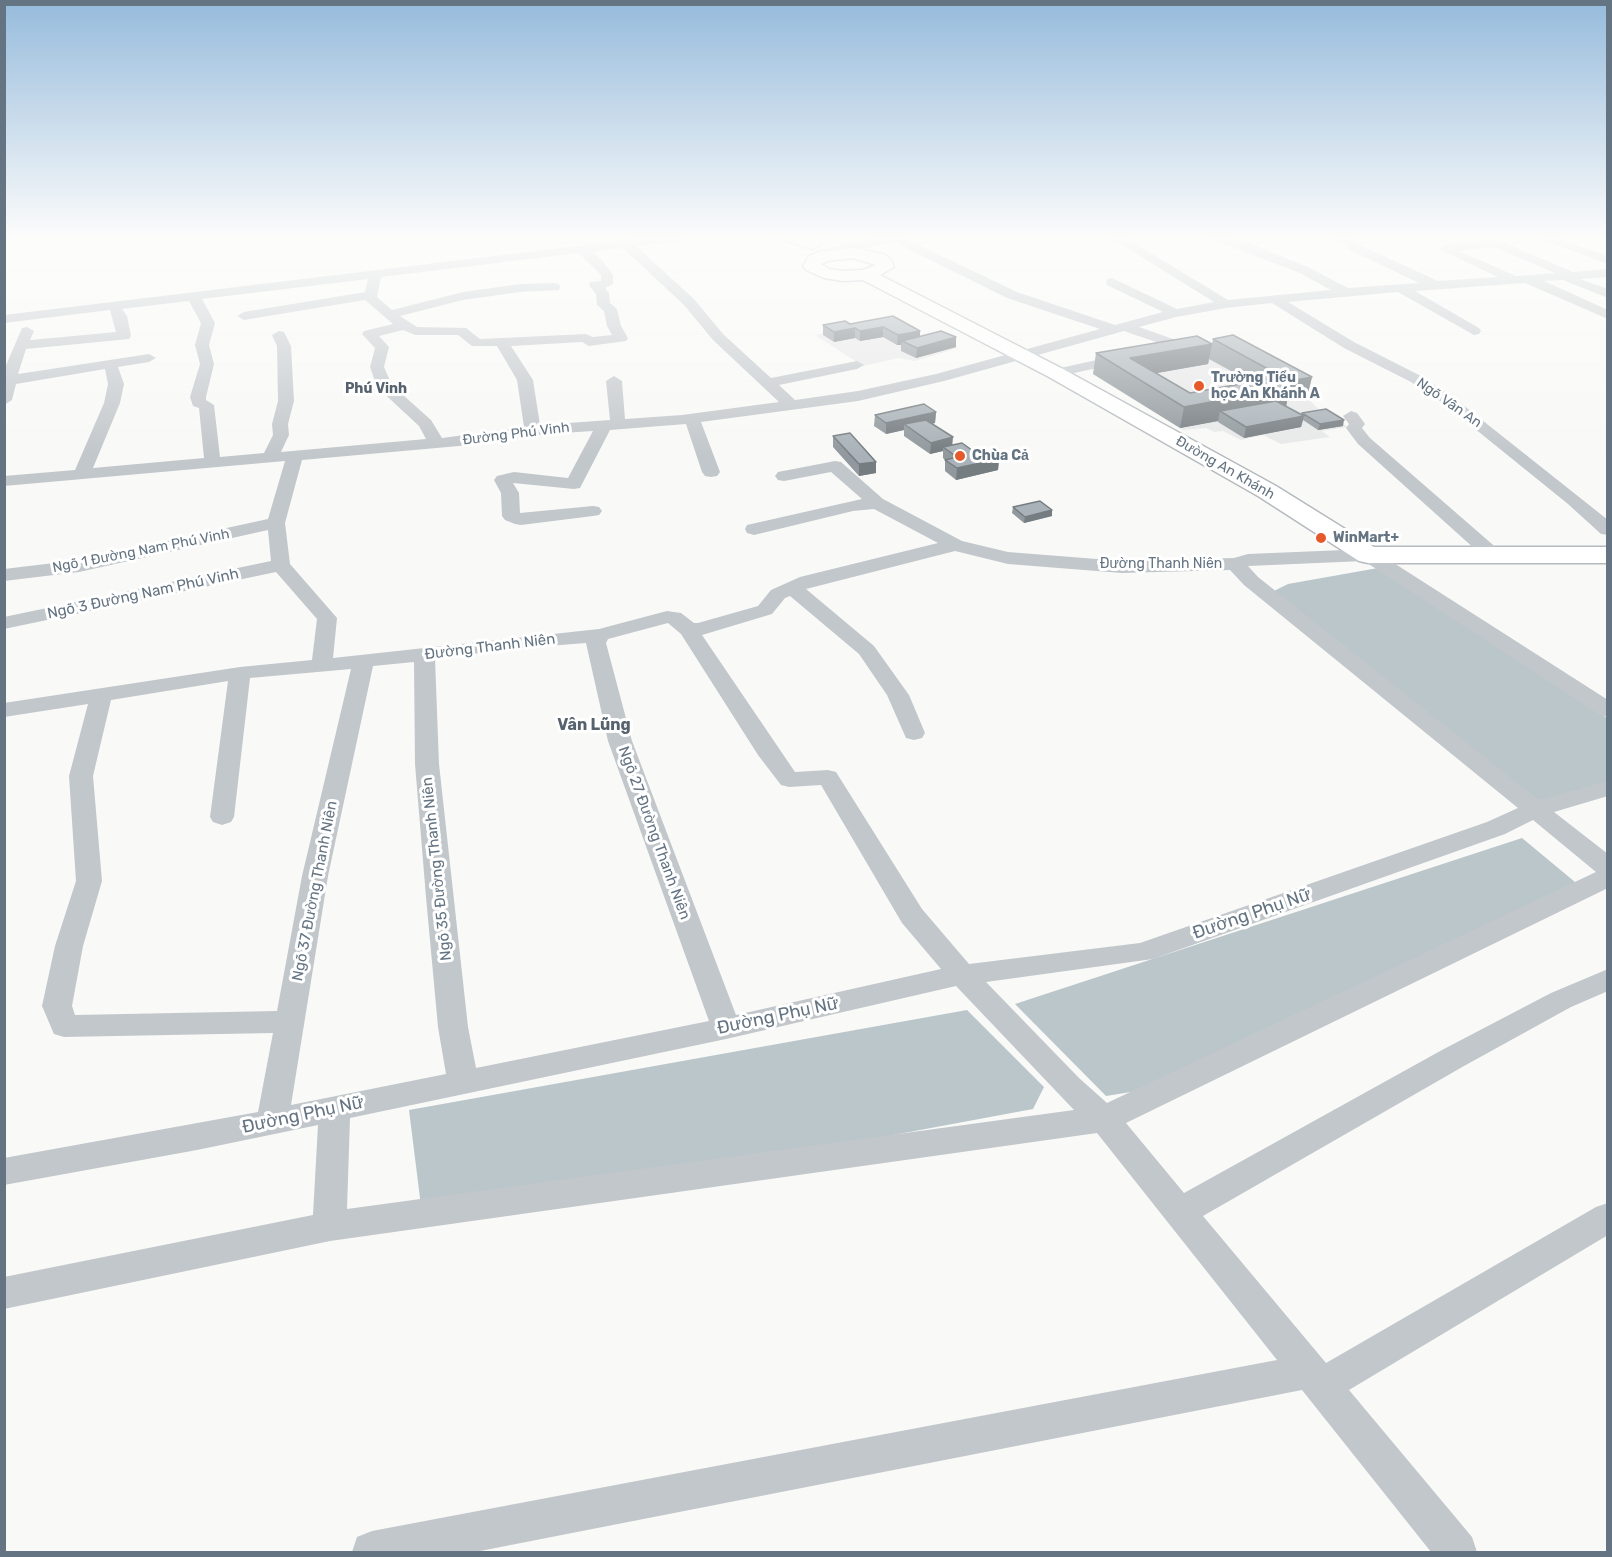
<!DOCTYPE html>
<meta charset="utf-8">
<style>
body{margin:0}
#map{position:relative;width:1612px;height:1557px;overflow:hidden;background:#f9f9f7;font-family:Rubik,sans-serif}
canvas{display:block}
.frame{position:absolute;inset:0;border:6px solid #647482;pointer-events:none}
</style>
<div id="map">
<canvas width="1612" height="1557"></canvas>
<div class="frame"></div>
</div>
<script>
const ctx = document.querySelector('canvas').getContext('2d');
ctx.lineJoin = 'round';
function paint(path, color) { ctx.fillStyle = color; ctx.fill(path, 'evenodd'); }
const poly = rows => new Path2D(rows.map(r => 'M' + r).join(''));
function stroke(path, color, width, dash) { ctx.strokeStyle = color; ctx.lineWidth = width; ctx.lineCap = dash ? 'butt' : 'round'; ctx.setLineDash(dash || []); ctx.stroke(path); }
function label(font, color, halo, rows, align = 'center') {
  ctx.font = font + ' Rubik,sans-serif'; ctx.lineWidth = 6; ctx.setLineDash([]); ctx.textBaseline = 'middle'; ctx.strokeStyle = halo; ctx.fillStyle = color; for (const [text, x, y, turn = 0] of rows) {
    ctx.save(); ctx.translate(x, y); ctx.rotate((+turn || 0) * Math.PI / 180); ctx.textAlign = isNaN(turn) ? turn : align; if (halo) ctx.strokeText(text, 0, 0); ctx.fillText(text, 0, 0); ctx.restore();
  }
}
paint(poly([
 [846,329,918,340,958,348,915,361,898,358,863,366,815,335],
 [1224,349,1307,397,1319,410,1348,427,1322,431,1330,437,1281,444,1263,435,1241,440,1223,431,1214,432,1206,428,1183,430,1093,374]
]), '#e7e8e8');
paint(poly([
 [1378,568,1607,718,1607,787,1553,806,1521,796,1272,592,1288,584],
 [1522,838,1581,887,1143,1090,1106,1096,1015,1004],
 [967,1010,1044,1087,1033,1109,517,1205,421,1206,409,1110]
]), '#bbc6cb');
const secondary = poly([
 [852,248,884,254,891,260,894,267,880,275,1063,369,1276,486,1374,547,1608,547,1608,563,1368,563,1359,561,1258,496,1049,377,863,280,843,281,824,278,806,270,803,266,809,256,819,252,852,248],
 [852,258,876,265,863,270,843,271,829,269,821,264,828,261,852,258]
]);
const primary = poly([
 [784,238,811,238,819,240,821,244,813,249,786,241,784,238]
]);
stroke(secondary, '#b5babf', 3);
stroke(primary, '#b4b9bd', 3);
paint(poly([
 [643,238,681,238,675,242,636,246,694,299,723,334,771,378,857,361,864,365,857,369,779,385,795,400,858,391,936,374,1100,329,1007,298,894,242,832,255,826,251,832,247,879,238,904,238,1017,292,1115,325,1163,312,1107,285,1106,282,1107,279,1112,278,1177,309,1214,302,1111,238,1126,238,1228,300,1331,290,1300,273,1209,238,1229,238,1248,243,1308,267,1348,288,1419,283,1352,251,1337,238,1351,238,1360,245,1438,281,1498,277,1439,249,1445,245,1495,239,1573,272,1608,269,1608,277,1580,279,1608,289,1608,298,1563,280,1544,281,1608,310,1608,319,1525,283,1415,291,1479,328,1481,331,1479,334,1474,335,1398,292,1288,302,1354,342,1421,376,1453,397,1608,520,1608,535,1601,534,1568,504,1443,403,1411,382,1344,348,1272,303,1226,308,1176,317,1139,327,1193,346,1195,349,1188,353,1124,331,944,381,858,401,701,422,720,472,717,476,711,477,705,476,702,472,686,424,610,430,580,488,574,489,513,483,519,493,520,513,593,506,599,507,602,511,599,515,593,516,521,525,515,524,505,520,502,516,501,493,494,480,497,476,514,472,568,478,593,431,533,435,470,445,302,460,285,523,290,564,337,618,333,658,599,629,667,611,681,613,694,623,698,623,758,606,771,590,800,577,938,543,874,509,853,511,754,535,747,533,745,529,747,525,862,499,831,472,784,481,778,480,775,476,778,472,835,461,841,462,883,499,962,541,1008,552,1122,561,1234,558,1248,554,1368,549,1375,551,1608,700,1608,717,1600,715,1364,561,1248,566,1258,577,1539,800,1608,781,1608,796,1554,812,1608,854,1608,888,1126,1123,1184,1193,1442,1050,1551,993,1608,969,1608,991,1571,1007,1464,1066,1203,1216,1326,1363,1596,1207,1608,1203,1608,1235,1349,1390,1472,1537,1477,1552,1431,1552,1302,1390,475,1552,352,1552,357,1537,372,1531,1277,1360,1097,1133,330,1241,4,1309,4,1277,313,1215,318,1125,197,1150,4,1185,4,1158,258,1112,273,1033,64,1037,54,1034,42,1006,55,946,76,881,69,776,88,704,4,717,4,703,240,667,312,660,317,619,276,572,4,629,4,617,271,561,268,530,79,572,4,581,4,569,79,560,268,519,285,461,4,486,4,476,75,470,104,403,108,384,105,369,16,384,12,400,4,405,4,370,22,328,27,327,34,331,30,340,116,332,110,310,4,323,4,315,643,238],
 [1494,247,1555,273,1516,276,1459,251,1494,247],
 [623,248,684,305,713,340,779,402,682,415,625,419,622,381,614,376,606,381,610,420,540,425,533,380,511,346,582,342,589,346,626,341,628,338,621,326,617,309,610,303,609,293,605,288,613,284,613,275,601,259,592,252,623,248],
 [579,253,601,275,601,281,590,282,589,285,596,294,597,305,604,311,607,326,612,335,593,337,586,334,480,339,466,328,417,327,400,316,463,300,520,292,559,290,560,287,559,284,554,283,520,284,463,292,392,310,377,297,381,277,579,253],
 [368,279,365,292,244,312,237,316,244,320,365,300,393,324,364,331,362,334,375,348,370,367,377,387,419,426,426,439,281,452,289,435,288,424,294,401,291,346,284,332,279,331,272,335,277,346,278,401,272,424,273,435,264,453,220,457,214,405,206,400,206,397,214,364,209,345,215,323,202,299,368,279],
 [189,301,201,323,195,345,200,364,190,397,193,406,199,408,204,458,93,468,120,403,124,384,118,367,149,362,156,358,149,354,18,374,26,349,129,339,131,336,127,316,122,309,189,301],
 [403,330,415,335,458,335,472,346,497,346,517,380,524,427,442,438,431,420,392,385,384,367,389,347,379,336,403,330],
 [955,551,1008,564,1122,573,1230,570,1244,585,1518,808,1487,822,1140,943,969,964,922,909,836,772,828,770,795,772,702,635,772,614,785,598,790,596,859,654,887,695,906,738,914,740,922,738,925,733,909,695,874,646,806,589,955,551],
 [668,623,681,634,758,755,781,785,789,787,821,785,902,923,941,969,736,1015,632,741,606,643,608,639,668,623],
 [586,643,608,741,709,1021,476,1068,468,1027,439,764,435,659,510,649,586,643],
 [414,662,415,764,426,897,438,1027,446,1074,291,1105,328,876,373,666,414,662],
 [351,669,302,876,277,1011,75,1015,72,1006,83,946,102,881,93,776,111,700,228,681,210,817,213,822,222,825,231,822,234,817,250,678,351,669],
 [1533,820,1596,872,1107,1103,1079,1078,986,982,1153,959,1505,834,1533,820],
 [956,986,1074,1110,347,1209,350,1118,726,1039,956,986],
 [1538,238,1556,238,1608,256,1608,264,1538,238],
 [1124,354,1129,355,1131,358,1129,361,1056,377,1049,373,1051,370,1124,354],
 [1351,411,1357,413,1363,421,1365,424,1362,428,1370,438,1500,551,1502,555,1500,559,1486,559,1358,444,1346,428,1349,424,1343,416,1351,411]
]), '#c2c7cb');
paint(secondary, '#fff');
paint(primary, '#fff');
paint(poly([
 [893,316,920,336,956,337,956,347,916,358,901,351,901,345,897,345,883,337,860,341,855,338,834,342,823,335,823,325,850,324],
 [1213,339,1312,377,1307,397,1287,401,1286,406,1301,415,1302,413,1343,426,1318,430,1303,420,1301,427,1244,438,1218,422,1218,421,1180,428,1093,374,1096,353,1212,344],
 [1209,359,1251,382,1190,393,1156,373,1208,364],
 [936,412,935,423,932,424,952,445,976,453,999,459,998,470,956,480,945,471,945,460,943,458,943,451,930,454,904,436,904,430,886,434,874,426,875,415],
 [833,436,876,462,876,473,859,476,833,447],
 [1013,507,1052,516,1024,523,1012,513]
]), '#91999e');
paint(poly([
 [883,327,883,337,860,341,860,331],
 [855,328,855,338,834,342,834,332],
 [920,331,920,341,902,341,901,345,897,345,898,335],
 [956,337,956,347,916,358,917,348],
 [1212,344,1208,364,1135,377,1130,358],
 [1312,377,1307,397,1287,401,1286,408,1220,411,1218,421,1180,428,1184,407,1289,387,1290,381],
 [936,412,935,423,910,428,904,424,904,430,886,434,886,423],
 [1304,416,1301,427,1244,438,1246,427],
 [1344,420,1343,426,1318,430,1320,424],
 [953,437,952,449,943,447,943,451,930,454,931,443],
 [999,459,998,470,956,480,957,468],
 [876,462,876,473,859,476,859,464],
 [1052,510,1052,516,1024,523,1025,517]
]), '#767d81');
const building = poly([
 [893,316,920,331,898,335,883,327,860,331,855,328,834,332,823,325,845,321,850,324,893,316],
 [941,331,956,337,917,348,902,341,941,331],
 [1233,335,1312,377,1290,381,1213,339,1233,335],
 [1197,336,1212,344,1130,358,1190,393,1273,378,1290,387,1184,407,1096,353,1197,336],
 [1276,401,1304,416,1246,427,1220,411,1276,401],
 [924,404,936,412,886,423,875,415,924,404],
 [1326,409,1344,420,1320,424,1302,413,1326,409],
 [926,420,953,437,931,443,904,424,926,420],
 [850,433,876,462,859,464,833,436,850,433],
 [962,443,976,453,987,451,999,459,957,468,945,460,957,457,943,447,962,443],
 [1040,501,1052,510,1025,517,1013,507,1040,501]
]);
paint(building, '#a9b2b8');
stroke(building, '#767d81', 1.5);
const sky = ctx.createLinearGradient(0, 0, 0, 456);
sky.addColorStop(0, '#96bbdc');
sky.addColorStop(0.52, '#fcfcfb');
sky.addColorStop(1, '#fcfcfb00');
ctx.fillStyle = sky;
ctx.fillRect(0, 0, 1612, 456);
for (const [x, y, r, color] of [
 [1199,386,6,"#e5592b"],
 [960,456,6,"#e5592b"],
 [1321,538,6,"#e5592b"]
]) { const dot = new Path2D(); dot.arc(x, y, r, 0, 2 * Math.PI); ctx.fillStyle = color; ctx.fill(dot); stroke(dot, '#fff', 2); }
label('bold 14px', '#647482', '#fff', [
 ["Trường Tiểu",1211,378],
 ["học An Khánh A",1211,394],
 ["Chùa Cả",972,456],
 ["WinMart+",1333,538]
], 'left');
label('bold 14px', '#56626d', '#fff', [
 ["Phú Vinh",376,389]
]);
label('14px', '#647482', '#fff', [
 ["Ngõ Vân An",1449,403,35],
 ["Đường Phú Vinh",516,434,-7],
 ["Đường An Khánh",1225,468,30],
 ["Ngõ 1 Đường Nam Phú Vinh",141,551,-11],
 ["Đường Thanh Niên",1161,564]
]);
label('15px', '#647482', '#fff', [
 ["Ngõ 3 Đường Nam Phú Vinh",143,594,-12],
 ["Đường Thanh Niên",490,647,-7],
 ["Ngõ 27 Đường Thanh Niên",654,833,70],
 ["Ngõ 35 Đường Thanh Niên",437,869,-96],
 ["Ngõ 37 Đường Thanh Niên",315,891,-79]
]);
label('bold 16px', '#56626d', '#fff', [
 ["Vân Lũng",594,725]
]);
label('18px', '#647482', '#fff', [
 ["Đường Phụ Nữ",1252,914,-19],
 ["Đường Phụ Nữ",778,1016,-12],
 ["Đường Phụ Nữ",303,1115,-12]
]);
</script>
